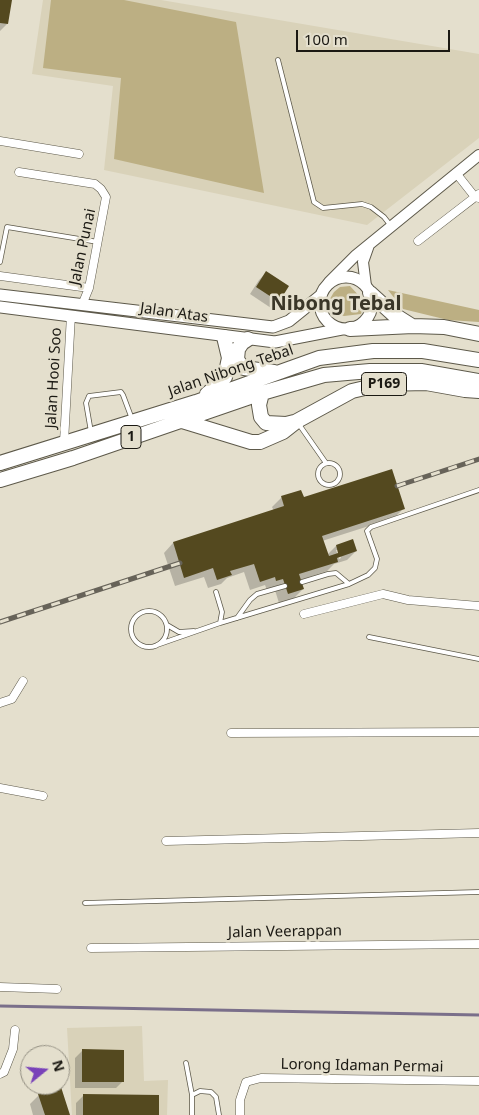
<!DOCTYPE html>
<style>
body{margin:0}
#map{position:relative;width:479px;height:1115px;overflow:hidden;background:#e4dfcd;font-family:"Noto Sans",sans-serif}
canvas{display:block}
.north{position:absolute;left:20px;top:1045px;width:50px;height:50px;box-sizing:border-box;background:#e4dfcd;border:1px solid #949083;border-radius:50%;rotate:73deg;font-size:14px;font-weight:700;line-height:20px;text-align:center;color:#1b1913}
.north::after{content:'';display:block;margin:auto;width:18px;height:22px;background:#7942b9;clip-path:polygon(50% 0,100% 100%,50% 72%,0 100%)}
.scale{position:absolute;left:296px;top:30px;width:154px;height:22px;box-sizing:border-box;border:2px solid #1b1913;border-top:0;padding-left:6px;font-size:15px;line-height:18px;white-space:nowrap;color:#1b1913;-webkit-text-stroke:4px #e4dfcd;paint-order:stroke}
</style>
<div id="map">
<canvas width="479" height="1115"></canvas>
<div class="north">N</div>
<div class="scale">100 m</div>
</div>
<script>
const ctx = document.querySelector('canvas').getContext('2d');
ctx.lineJoin = 'round';
function paint(path, color) { ctx.fillStyle = color; ctx.fill(path, 'evenodd'); }
const poly = rows => new Path2D(rows.map(r => 'M' + r).join(''));
function stroke(path, color, width, dash) { ctx.strokeStyle = color; ctx.lineWidth = width; ctx.lineCap = dash ? 'butt' : 'round'; ctx.setLineDash(dash || []); ctx.stroke(path); }
function label(font, color, halo, rows, align = 'center') {
  ctx.font = font + ' "Noto Sans",sans-serif'; ctx.lineWidth = 5; ctx.setLineDash([]); ctx.textBaseline = 'middle'; ctx.strokeStyle = halo; ctx.fillStyle = color; for (const [text, x, y, turn = 0] of rows) {
    ctx.save(); ctx.translate(x, y); ctx.rotate((+turn || 0) * Math.PI / 180); ctx.textAlign = isNaN(turn) ? turn : align; if (halo) ctx.strokeText(text, 0, 0); ctx.fillText(text, 0, 0); ctx.restore();
  }
}
paint(poly([
 [43,0,161,0,479,54,479,138,367,225,104,170,113,86,32,74],
 [142,1026,144,1081,168,1080,167,1115,72,1115,67,1028]
]), '#d9d2b9');
paint(poly([
 [51,0,124,0,236,22,264,193,114,159,121,78,43,68],
 [350,286,362,299,363,307,361,314,344,316,327,311,328,302,334,292,340,287],
 [388,290,479,310,479,322,448,320,403,309]
]), '#bcaf83');
paint(poly([
 [0,0,10,0,7,24,0,31],
 [266,273,278,301,271,308,250,294,259,280],
 [282,497,403,509,394,518,322,541,327,555,336,546,356,551,347,560,334,564,327,571,300,580,303,589,294,598,279,603,274,587,267,590,265,585,250,590,244,572,227,578,221,584,208,588,204,577,175,586,164,553,173,543,274,511,272,507],
 [336,550,339,550,341,558,339,559],
 [82,1051,123,1081,116,1088,75,1088,75,1058],
 [39,1095,69,1115,33,1115,30,1104],
 [83,1096,158,1115,76,1115,76,1103]
]), '#0003');
stroke(poly([
 [0,1006,479,1015]
]), '#7a6f8a', 3);
paint(poly([
 [0,0,12,0,8,24,0,23],
 [266,271,289,286,279,302,256,287],
 [392,469,405,509,322,536,329,556,338,553,336,545,353,539,357,551,337,558,338,562,299,574,304,589,288,594,283,579,276,581,275,577,260,582,254,564,230,571,232,575,217,580,213,568,184,578,173,542,284,506,281,496,301,490,304,497],
 [82,1049,124,1050,124,1082,82,1082],
 [61,1087,70,1115,45,1115,38,1094],
 [83,1094,159,1095,159,1115,83,1115]
]), '#54491f');
const service = poly([
 [278,60,314,202,323,208,362,204,371,207,384,217,391,226],
 [0,262,7,227,98,242],
 [298,423,326,463],
 [91,432,86,403,89,396,121,392,123,395,132,419],
 '318 474a11 11 0 1 1 22 0a11 11 0 1 1-22 0Z',
 [302,582,328,574,336,573,349,584],
 [216,592,222,612,220,623],
 '131 629a18 18 0 1 1 36 0a18 18 0 1 1-36 0Z',
 [237,618,250,600,257,594,285,586],
 [167,625,179,632,194,631],
 [369,637,479,659],
 [157,645,220,623,349,584,368,575,375,568,377,559,367,531,371,527,479,490],
 [85,903,479,892],
 [186,1063,192,1095,192,1115],
 [192,1095,200,1091,211,1092,216,1097,219,1115]
]);
const minor = poly([
 [0,141,79,154],
 [19,172,95,184,101,189,106,197,89,288,82,305],
 [456,173,475,197,479,198],
 [418,241,479,194],
 [0,276,89,288],
 [64,442,71,315],
 [304,614,383,594,408,600,479,606],
 [0,703,12,699,23,681],
 [231,733,479,732],
 [0,788,43,796],
 [166,841,479,833],
 [91,948,479,944],
 [0,987,57,989],
 [0,1074,4,1072,13,1049,15,1030],
 [240,1115,240,1100,246,1082,261,1078,479,1081]
]);
const tertiary = poly([
 [329,282,355,256,479,155],
 [366,286,363,262,369,245]
]);
const secondary = poly([
 '320 303a26 26 0 1 1 52 0a26 26 0 1 1-52 0Z',
 [0,295,273,327,289,321,320,296],
 [0,307,275,342,342,329]
]);
const trunk = poly([
 [370,293,393,314,412,326],
 [350,329,413,326,444,327,479,334],
 [248,339,242,343,238,349,237,359,240,364,244,368,274,372],
 [262,393,259,405,261,417,266,423,286,424,294,422],
 [207,394,218,385,225,377,229,358,224,337],
 [179,420,251,442,260,442,283,432,297,421,352,391,382,384,426,383,465,390,479,391],
 [0,463,196,402,319,358,373,351,423,351,479,360],
 [0,480,73,458,262,393,324,375,370,371,421,371,479,381]
]);
stroke(service, '#5d594a', 5.5);
stroke(minor, '#5d594a', 9);
stroke(tertiary, '#5d594a', 12);
stroke(secondary, '#5d594a', 13);
stroke(trunk, '#5d594a', 16);
stroke(service, '#fff', 4);
stroke(minor, '#fff', 8);
stroke(tertiary, '#fff', 10);
stroke(secondary, '#fff', 11);
stroke(trunk, '#fff', 14);
const rail = poly([
 [397,486,479,459],
 [0,622,180,563]
]);
stroke(rail, '#676359', 5);
stroke(rail, '#e4dfcd', 3, [9]);
for (const [x, y, w] of [
 [384,384,45],
 [131,437,20]
]) { const box = new Path2D(); box.roundRect(x - w / 2, y - 11.5, w, 23, 4); ctx.fillStyle = '#e4dfcd'; ctx.fill(box); stroke(box, '#1b1913', 1); }
label('bold 14px', '#1b1913', null, [
 ["P169",384,384],
 ["1",131,437]
]);
label('15px', '#1b1913', '#e4dfcd', [
 ["Jalan Punai",83,247,-78],
 ["Jalan Atas",174,313,8],
 ["Jalan Nibong Tebal",231,371,-19],
 ["Jalan Hooi Soo",54,378,-87],
 ["Jalan Veerappan",285,932,-1],
 ["Lorong Idaman Permai",362,1066,1]
]);
label('bold 20px', '#3a3628', '#e4dfcd', [
 ["Nibong Tebal",336,304]
]);
</script>
